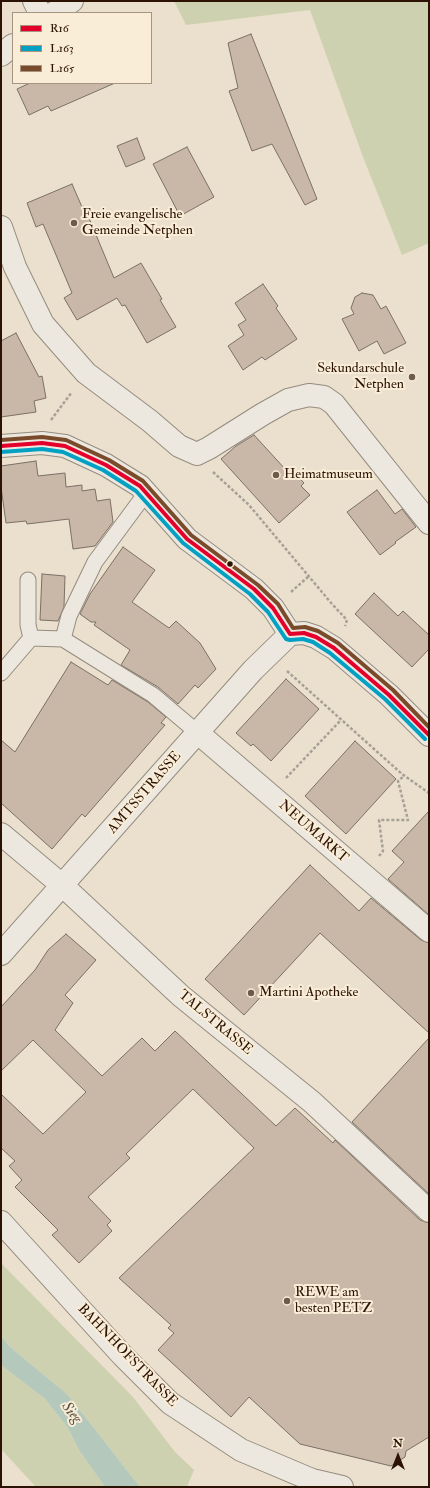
<!DOCTYPE html>
<style>
body{margin:0}
#map{position:relative;width:430px;height:1488px;overflow:hidden;background:#eae0cd;font-family:"IM FELL Double Pica",serif}
canvas{display:block}
.frame{position:absolute;inset:0;border:2px solid #2b1203;pointer-events:none}
.legend{position:absolute;left:12px;top:12px;width:140px;height:72px;box-sizing:border-box;background:#f9edd7;border:1px solid #a79582;margin:0;padding:5px 7px;list-style:none;font-size:12px;color:#2b1203}
.legend li{display:flex;align-items:center;gap:8px;height:20px}
.legend b{width:20px;border:1px solid #a79582}
.north{position:absolute;left:378px;top:1436px;width:40px;height:40px;-webkit-text-stroke:3px #f9edd7;paint-order:stroke;rotate:0deg;font-size:11px;font-weight:700;line-height:16px;text-align:center;color:#2b1203}
.north::after{content:'';display:block;margin:auto;width:14px;height:18px;background:#2b1203;clip-path:polygon(50% 0,100% 100%,50% 72%,0 100%)}
</style>
<div id="map">
<canvas width="430" height="1488"></canvas>
<div class="frame"></div>
<ul class="legend">
<li><b style="height:5px;background:#e4002b"></b>R16</li>
<li><b style="height:5px;background:#02a1c4"></b>L163</li>
<li><b style="height:5px;background:#7a4b2a"></b>L165</li>
</ul>
<div class="north">N</div>
</div>
<script>
const ctx = document.querySelector('canvas').getContext('2d');
ctx.lineJoin = 'round';
function paint(path, color) { ctx.fillStyle = color; ctx.fill(path, 'evenodd'); }
const poly = rows => new Path2D(rows.map(r => 'M' + r).join(''));
function stroke(path, color, width, dash) { ctx.strokeStyle = color; ctx.lineWidth = width; ctx.lineCap = dash ? 'butt' : 'round'; ctx.setLineDash(dash || []); ctx.stroke(path); }
function label(font, color, halo, rows, align = 'center') {
  ctx.font = font + ' "IM FELL Double Pica",serif'; ctx.lineWidth = 4; ctx.setLineDash([]); ctx.textBaseline = 'middle'; ctx.strokeStyle = halo; ctx.fillStyle = color; for (const [text, x, y, turn = 0] of rows) {
    ctx.save(); ctx.translate(x, y); ctx.rotate((+turn || 0) * Math.PI / 180); ctx.textAlign = isNaN(turn) ? turn : align; if (halo) ctx.strokeText(text, 0, 0); ctx.fillText(text, 0, 0); ctx.restore();
  }
}
paint(poly([
 [174,1,429,1,429,243,402,255,363,157,310,10,186,25],
 [1,1263,133,1397,175,1452,194,1470,187,1487,140,1487,68,1395,9,1346,1,1336],
 [1,1365,45,1399,68,1428,79,1450,105,1487,36,1487,1,1449]
]), '#ced1af');
paint(poly([
 [1,1336,9,1346,68,1395,140,1487,105,1487,79,1450,68,1428,45,1399,1,1365]
]), '#b4c8bc');
const building = poly([
 [251,34,317,199,305,205,272,144,252,151,229,91,238,88,228,43,251,34],
 [30,83,115,83,51,111,48,106,29,115,17,89,30,83],
 [137,138,145,159,126,167,117,146,137,138],
 [187,147,214,197,180,216,153,164,187,147],
 [72,184,82,207,84,206,114,278,141,263,162,299,160,300,176,327,147,343,125,305,122,306,117,298,77,320,64,298,72,293,43,224,36,227,27,203,72,184],
 [263,284,278,306,276,308,297,339,265,360,262,357,243,370,228,346,244,335,238,325,246,320,235,303,263,284],
 [362,293,373,295,381,309,386,306,406,343,384,354,377,341,359,351,342,319,354,314,351,308,355,297,362,293],
 [16,333,39,377,42,376,46,398,34,401,36,412,1,417,1,341,16,333],
 [254,435,286,470,289,467,304,483,301,486,310,495,279,523,221,459,236,446,254,435],
 [36,461,38,476,65,473,66,487,82,485,82,491,95,489,97,501,110,499,113,522,95,546,73,549,69,519,27,524,26,521,6,523,1,487,1,466,36,461],
 [377,490,395,514,402,509,416,527,395,542,396,543,380,555,347,512,377,490],
 [123,547,155,570,132,602,169,628,176,621,200,643,216,669,198,688,195,685,178,704,158,687,121,665,130,650,94,625,96,622,91,622,80,614,90,594,123,547],
 [42,574,65,576,64,607,58,621,40,620,42,574],
 [374,593,398,616,403,611,429,635,429,649,412,667,355,614,374,593],
 [71,662,108,685,112,680,148,702,166,717,161,723,165,725,85,817,82,814,52,849,1,803,1,740,15,752,71,662],
 [286,679,319,709,271,761,253,744,251,746,236,733,286,679],
 [355,741,396,779,346,834,305,796,355,741],
 [429,811,429,915,388,879,404,862,392,851,429,811],
 [310,865,359,911,371,898,421,940,429,943,429,1033,320,933,244,1015,205,979,310,865],
 [66,934,96,960,65,995,73,1003,55,1030,102,1076,142,1038,155,1051,175,1031,276,1126,295,1108,333,1143,335,1140,420,1220,429,1223,429,1437,406,1451,405,1457,391,1466,300,1444,249,1397,231,1417,158,1350,174,1333,168,1328,171,1325,119,1278,254,1148,193,1089,126,1154,130,1158,88,1197,111,1221,107,1225,112,1231,79,1263,52,1235,58,1230,15,1187,22,1180,9,1166,15,1161,1,1148,1,1094,43,1134,86,1092,33,1040,1,1071,1,1007,35,970,48,950,66,934],
 [429,1038,429,1194,352,1122,429,1038]
]);
paint(building, '#c9b7a8');
stroke(building, '#7a7065', 1);
const service = poly([
 [28,580,28,625,31,638],
 [63,639,69,616,95,562,146,493],
 [1,673,31,638,63,639,153,695,198,733]
]);
const pedestrian = poly([
 [198,733,429,931]
]);
const minor = poly([
 [34,1,40,13],
 [54,13,72,1],
 [1,55,13,45],
 [1,227,15,267,43,324,86,373,150,421,179,446,197,454,209,448,263,414,288,400,309,395,324,397,334,404,429,523],
 [1,446,42,443,65,446,106,465,140,486,187,539,254,589,273,608,290,634,304,633,316,637,334,648,389,695,429,735],
 [1,834,63,886,181,996,312,1102,429,1211],
 [1,954,253,670,290,634],
 [1,1222,123,1356,170,1403,241,1450,312,1480,342,1487]
]);
stroke(service, '#958c7f', 17);
stroke(pedestrian, '#958c7f', 24);
stroke(minor, '#958c7f', 24);
stroke(poly([
 [51,420,72,392],
 [213,472,249,505,332,604,347,620,345,626],
 [291,592,309,576],
 [287,671,402,774,429,793],
 [286,778,341,720],
 [379,856,383,851,379,820,408,820,398,781,404,776]
]), '#a7a097', 2.5, [3, 2]);
stroke(service, '#ede8df', 15);
stroke(pedestrian, '#ede8df', 22);
stroke(minor, '#ede8df', 22);
stroke(poly([
 [1,446,42,443,65,446,106,465,140,486,187,539,254,589,273,608,290,634,304,633,316,637,334,648,389,695,429,735]
]), '#e4002b', 4);
stroke(poly([
 [1,452,42,449,63,452,103,470,136,491,183,543,250,594,268,612,286,639,290,640,303,639,313,642,330,653,385,699,425,739]
]), '#02a1c4', 4);
stroke(poly([
 [1,440,42,437,66,440,109,460,143,481,191,535,258,585,278,604,293,628,305,627,318,631,338,643,393,690,429,727]
]), '#7a4b2a', 4);
for (const [x, y, r, color] of [
 [74,223,4,"#6e5a4a"],
 [412,377,4,"#6e5a4a"],
 [276,475,4,"#6e5a4a"],
 [230,564,3.5,"#2b1203"],
 [251,993,4,"#6e5a4a"],
 [287,1301,4,"#6e5a4a"]
]) { const dot = new Path2D(); dot.arc(x, y, r, 0, 2 * Math.PI); ctx.fillStyle = color; ctx.fill(dot); stroke(dot, '#f9edd7', 1.5); }
label('14px', '#2b1203', '#f9edd7', [
 ["Freie evangelische",82,215],
 ["Gemeinde Netphen",82,231],
 ["Sekundarschule",404,369,"right"],
 ["Netphen",404,385,"right"],
 ["Heimatmuseum",284,475],
 ["Martini Apotheke",259,993],
 ["REWE am",295,1293],
 ["besten PETZ",295,1309]
], 'left');
label('14px', '#2b1203', '#f9edd7', [
 ["AMTSSTRASSE",145,793,-49],
 ["NEUMARKT",313,832,41],
 ["TALSTRASSE",215,1023,40],
 ["BAHNHOFSTRASSE",127,1356,46]
]);
label('italic 15px', '#534e41', '#f9edd7', [
 ["Sieg",71,1413,51]
]);
</script>
